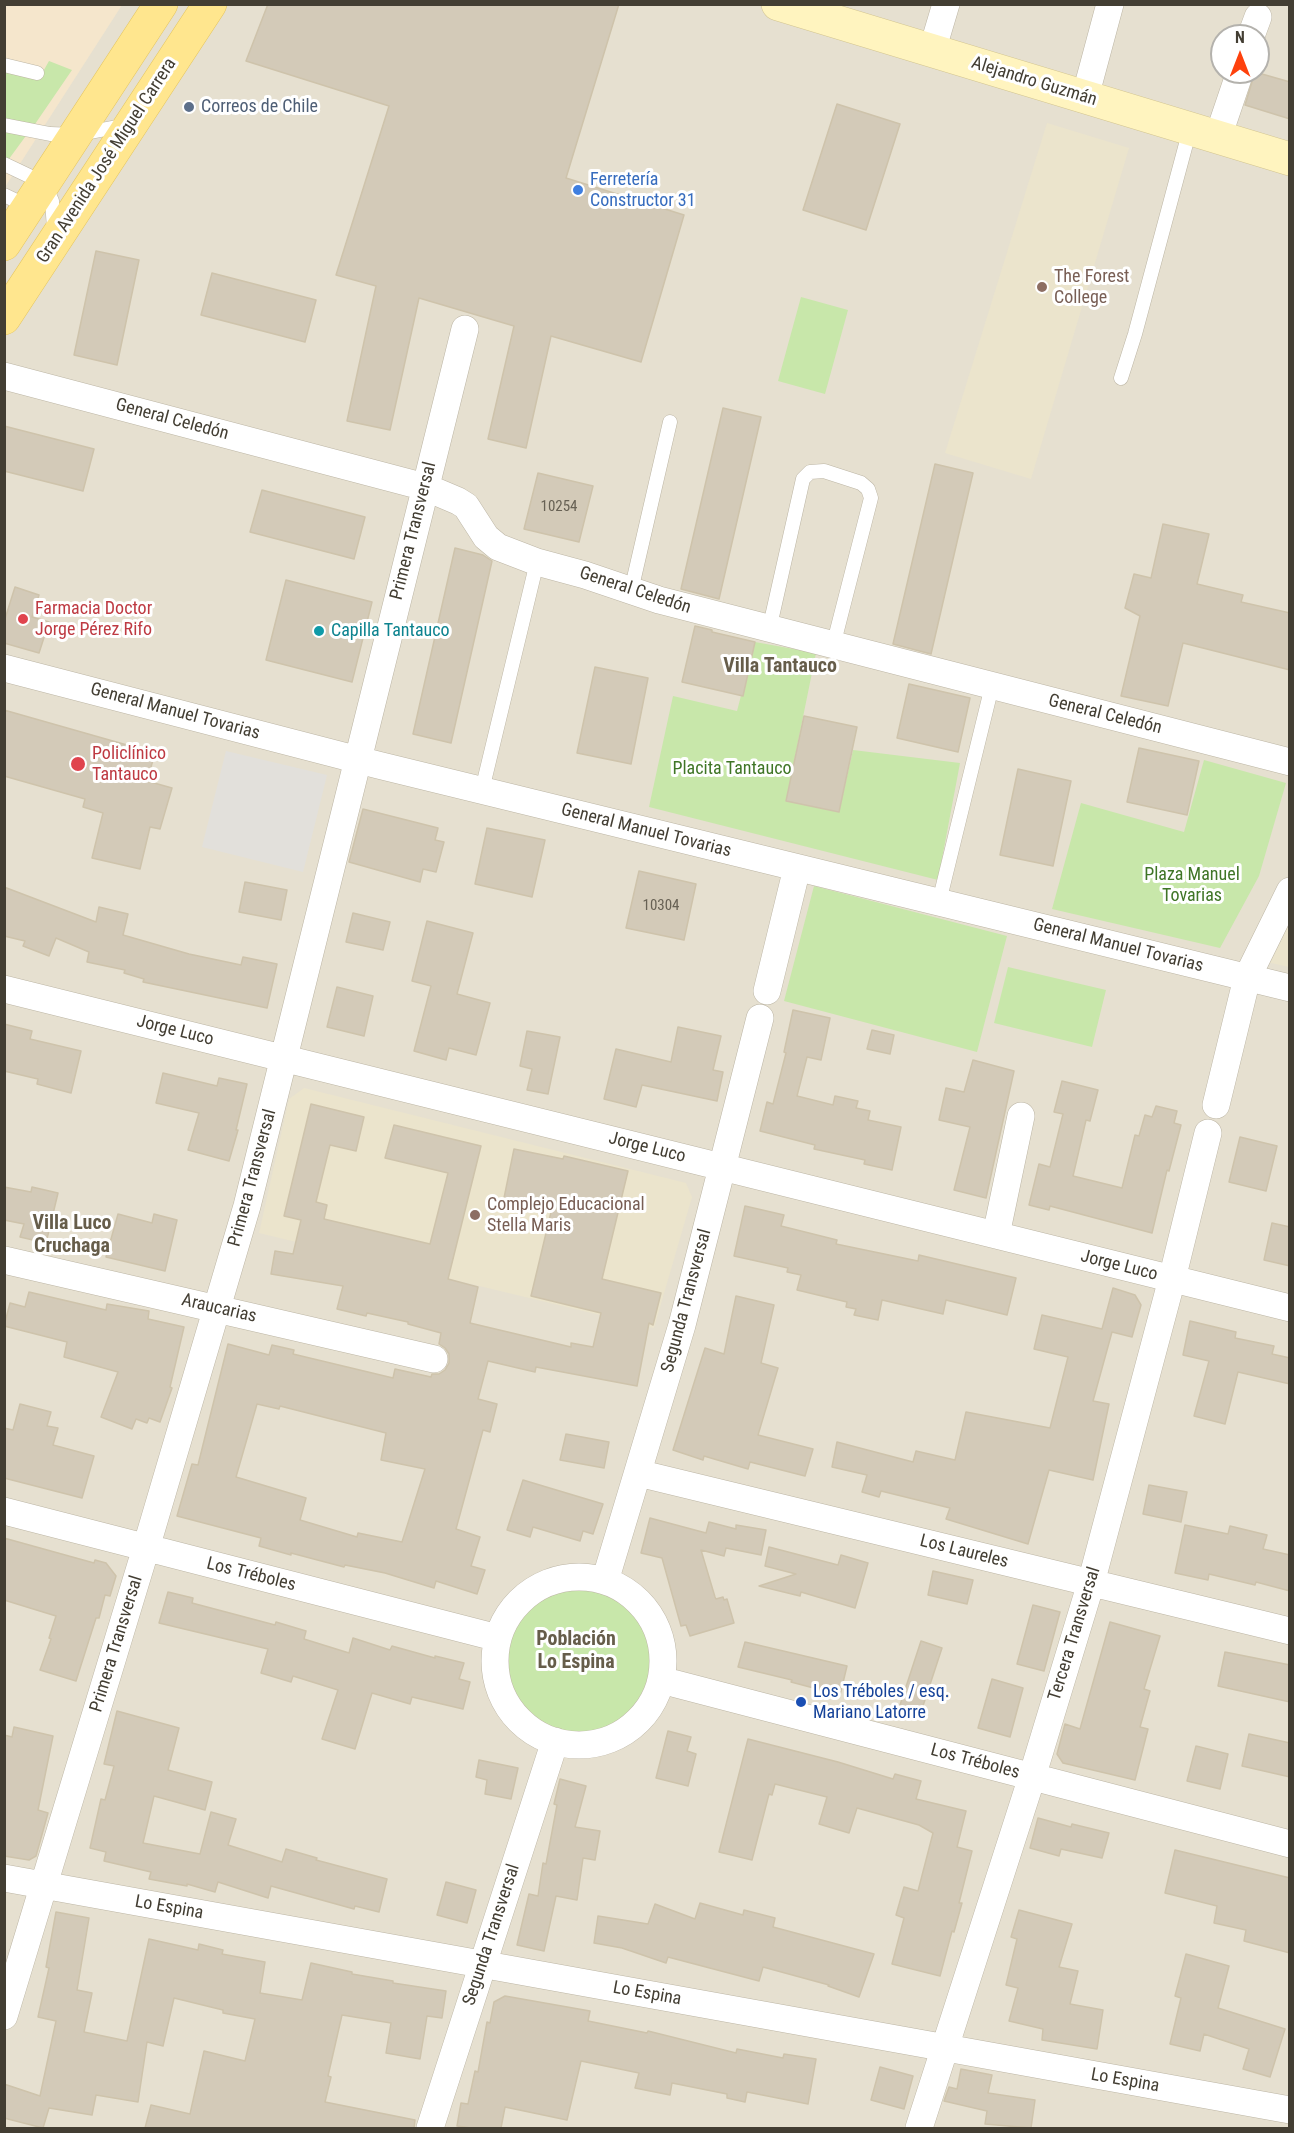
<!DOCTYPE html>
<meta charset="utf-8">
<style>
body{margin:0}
#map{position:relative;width:1294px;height:2133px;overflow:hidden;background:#f2eee2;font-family:"Roboto Condensed",sans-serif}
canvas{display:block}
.frame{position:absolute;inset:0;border:6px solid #433e33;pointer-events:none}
.north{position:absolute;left:1210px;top:24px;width:60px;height:60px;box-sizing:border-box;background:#fff;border:2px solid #b4b2ad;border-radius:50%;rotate:0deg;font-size:16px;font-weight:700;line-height:24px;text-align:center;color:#433e33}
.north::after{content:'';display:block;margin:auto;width:21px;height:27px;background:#fe410d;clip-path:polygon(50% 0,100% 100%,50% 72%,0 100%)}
</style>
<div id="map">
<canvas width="1294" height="2133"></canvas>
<div class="frame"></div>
<div class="north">N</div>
</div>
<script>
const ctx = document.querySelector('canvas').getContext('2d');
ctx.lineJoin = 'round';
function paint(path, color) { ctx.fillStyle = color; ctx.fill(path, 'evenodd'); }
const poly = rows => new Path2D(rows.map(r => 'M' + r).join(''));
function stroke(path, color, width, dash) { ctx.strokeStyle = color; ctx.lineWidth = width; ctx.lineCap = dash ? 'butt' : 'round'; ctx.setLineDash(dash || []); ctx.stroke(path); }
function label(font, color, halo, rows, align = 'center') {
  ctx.font = font + ' "Roboto Condensed",sans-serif'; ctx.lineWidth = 6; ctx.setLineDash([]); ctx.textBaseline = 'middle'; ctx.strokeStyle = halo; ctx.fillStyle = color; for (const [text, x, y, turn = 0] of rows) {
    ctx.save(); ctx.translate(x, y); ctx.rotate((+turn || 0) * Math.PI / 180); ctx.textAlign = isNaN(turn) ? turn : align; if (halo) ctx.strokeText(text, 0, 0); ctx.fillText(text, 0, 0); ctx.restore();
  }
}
paint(poly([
 [5,5,1289,5,1289,2128,5,2128],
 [1222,36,1258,36,1258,72,1222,72]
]), '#e6e0d0');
paint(poly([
 [5,5,122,5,5,187]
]), '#f5e6cc');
paint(poly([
 [1047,123,1129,148,1031,479,945,453],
 [1289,920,1289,967,1267,962],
 [304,1088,686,1183,692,1197,654,1328,259,1233,289,1099]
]), '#ebe4cc');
paint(poly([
 [49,61,72,70,33,127,5,122,4,70,40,77],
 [4,129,28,133,6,163,4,163],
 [801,297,848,310,825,394,778,381],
 [755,642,816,653,786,801,839,812,853,750,960,763,938,880,649,807,673,696,737,711],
 [1204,760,1286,783,1259,876,1220,948,1052,909,1081,803,1184,832],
 [814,886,1007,936,977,1052,784,1001],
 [1008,967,1106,990,1092,1047,994,1023],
 '507 1662a72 72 0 1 1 144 0a72 72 0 1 1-144 0Z'
]), '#c8e7aa');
paint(poly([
 [226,751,327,775,303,872,202,847]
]), '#e2e0db');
const building = poly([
 [268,4,619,4,566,178,684,215,641,362,551,336,526,448,488,439,514,326,419,298,390,430,347,421,376,286,336,275,389,106,246,61,268,4],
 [1255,72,1290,82,1290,119,1245,105,1255,72],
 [837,104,900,124,866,230,803,210,837,104],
 [96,251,139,260,117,365,74,355,96,251],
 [212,273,316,300,305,342,201,315,212,273],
 [723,408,761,417,719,599,681,589,723,408],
 [4,426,94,449,83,491,4,471,4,426],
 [935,464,973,473,931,654,893,644,935,464],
 [538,473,593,486,579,542,524,529,538,473],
 [262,490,365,517,354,559,250,532,262,490],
 [1163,524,1209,534,1197,584,1243,595,1241,602,1290,613,1290,670,1183,643,1168,706,1121,696,1140,616,1125,608,1134,574,1151,578,1163,524],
 [455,548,483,555,492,561,451,743,413,734,455,548],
 [286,580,372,602,352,682,266,660,286,580],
 [15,587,39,595,32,617,49,622,39,653,4,643,4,622,15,587],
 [695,626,712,630,712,632,755,642,743,696,682,682,695,626],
 [595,667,648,678,631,764,577,753,595,667],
 [909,684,970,698,958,752,897,738,909,684],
 [4,710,155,753,147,781,172,788,160,829,150,827,140,869,92,858,103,813,83,807,85,799,4,776,4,710],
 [804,716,857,727,839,812,786,801,804,716],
 [1139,748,1199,761,1187,815,1127,802,1139,748],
 [1018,769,1071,781,1053,866,1000,855,1018,769],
 [363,809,438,828,435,840,444,842,436,872,423,869,420,882,349,862,363,809],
 [487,828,545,840,532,897,475,884,487,828],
 [639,871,696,884,684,940,626,928,639,871],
 [245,882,287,890,281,920,239,912,245,882],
 [4,887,96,922,99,907,128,914,123,935,189,954,241,965,243,957,277,964,267,1008,143,982,144,979,124,973,125,970,87,962,89,952,56,938,49,956,23,946,25,941,4,936,4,887],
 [353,913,390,922,383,950,346,942,353,913],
 [427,921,473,933,457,994,490,1003,476,1055,449,1048,446,1060,414,1051,431,986,412,981,427,921],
 [337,987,373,996,364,1036,327,1027,337,987],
 [793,1010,830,1018,821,1060,807,1057,797,1096,833,1105,835,1096,858,1101,856,1108,870,1111,868,1120,901,1127,892,1170,864,1164,865,1160,814,1149,815,1145,760,1131,767,1102,773,1104,786,1053,784,1052,793,1010],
 [4,1024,32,1031,30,1039,81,1051,71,1093,37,1084,38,1079,4,1071,4,1024],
 [678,1027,721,1036,713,1070,723,1072,717,1101,642,1085,636,1107,604,1099,616,1049,671,1062,678,1027],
 [872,1030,894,1035,890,1054,867,1049,872,1030],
 [527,1031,560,1037,548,1094,527,1090,532,1069,520,1066,527,1031],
 [973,1060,1014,1071,986,1198,954,1190,970,1127,939,1120,946,1088,964,1092,973,1060],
 [163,1073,217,1086,219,1078,247,1084,236,1130,238,1130,229,1161,188,1150,199,1113,156,1103,163,1073],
 [1062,1081,1098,1090,1090,1121,1086,1120,1073,1176,1122,1188,1135,1135,1139,1136,1145,1115,1152,1117,1156,1106,1177,1111,1174,1123,1181,1125,1169,1171,1167,1170,1152,1233,1050,1206,1049,1210,1029,1205,1039,1164,1050,1167,1063,1114,1054,1112,1062,1081],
 [311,1104,364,1117,356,1151,330,1145,316,1202,327,1205,324,1219,430,1244,448,1173,385,1158,394,1125,481,1146,448,1279,478,1287,470,1323,571,1347,571,1343,593,1347,601,1313,531,1296,552,1208,504,1198,514,1149,563,1159,564,1156,628,1171,602,1279,661,1293,653,1325,649,1323,637,1386,536,1367,535,1372,488,1361,478,1399,497,1404,490,1432,483,1430,456,1529,480,1537,471,1566,485,1570,477,1594,436,1581,434,1588,385,1573,345,1565,344,1567,291,1553,291,1555,259,1546,261,1538,177,1516,192,1464,198,1465,228,1344,269,1355,272,1345,294,1350,293,1354,393,1378,395,1369,431,1377,432,1374,439,1374,445,1370,449,1363,449,1354,445,1348,439,1344,441,1333,408,1324,408,1322,367,1313,366,1316,337,1309,343,1286,271,1274,275,1251,293,1254,301,1220,284,1216,311,1104],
 [257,1404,279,1409,280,1406,386,1433,381,1460,425,1469,402,1542,358,1533,357,1537,300,1520,306,1498,236,1477,257,1404],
 [1240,1137,1277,1146,1266,1191,1229,1182,1240,1137],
 [4,1187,31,1192,32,1187,58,1193,46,1243,20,1237,24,1224,4,1220,4,1187],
 [745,1206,784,1215,781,1226,837,1240,836,1244,918,1261,919,1255,1016,1278,1007,1315,946,1300,943,1314,882,1300,878,1320,854,1315,856,1309,846,1307,847,1302,797,1290,801,1275,787,1272,788,1268,734,1256,745,1206],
 [118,1214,152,1223,154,1214,177,1220,165,1271,106,1257,118,1214],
 [1272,1223,1290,1227,1290,1266,1264,1260,1272,1223],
 [1113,1288,1135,1295,1141,1305,1132,1337,1112,1332,1093,1401,1109,1404,1093,1480,1049,1470,1028,1544,946,1519,950,1508,881,1491,879,1497,862,1492,867,1475,832,1467,837,1442,913,1462,916,1451,955,1460,966,1412,1050,1428,1068,1357,1034,1349,1042,1315,1102,1329,1113,1288],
 [29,1292,106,1310,107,1304,149,1311,148,1319,184,1327,170,1387,172,1388,160,1422,149,1418,147,1423,136,1419,132,1429,101,1417,118,1372,64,1357,67,1342,4,1326,10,1303,25,1307,29,1292],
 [736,1296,774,1305,761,1363,778,1368,758,1435,813,1449,805,1476,750,1462,748,1469,704,1456,703,1460,673,1450,705,1348,724,1354,736,1296],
 [1190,1321,1236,1332,1235,1338,1274,1346,1272,1354,1290,1358,1290,1384,1238,1372,1225,1424,1194,1416,1209,1361,1183,1355,1190,1321],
 [20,1404,51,1412,47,1426,58,1428,53,1445,94,1456,82,1498,4,1478,4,1428,13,1430,20,1404],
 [566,1434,609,1442,604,1468,560,1460,566,1434],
 [523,1480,603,1504,593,1534,583,1531,580,1541,533,1527,530,1537,507,1530,523,1480],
 [1149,1485,1187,1492,1181,1522,1143,1514,1149,1485],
 [650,1518,706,1533,709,1522,736,1529,736,1525,766,1530,761,1555,726,1548,724,1556,701,1550,715,1597,716,1599,723,1597,724,1600,727,1599,734,1623,690,1636,686,1625,681,1626,662,1558,641,1553,650,1518],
 [1185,1525,1228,1534,1230,1526,1267,1535,1263,1549,1290,1555,1290,1591,1256,1582,1255,1585,1209,1574,1208,1580,1175,1573,1185,1525],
 [4,1538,94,1563,95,1560,106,1563,116,1576,110,1596,105,1595,99,1618,96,1618,76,1681,40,1670,51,1639,49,1638,56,1616,4,1600,4,1538],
 [769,1547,838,1565,841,1555,868,1563,855,1608,801,1592,800,1596,759,1586,796,1574,765,1566,769,1547],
 [933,1571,973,1580,967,1604,928,1595,933,1571],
 [168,1592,193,1598,192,1603,275,1625,276,1622,306,1631,304,1639,349,1653,353,1638,390,1650,392,1646,435,1658,435,1656,464,1663,459,1679,470,1682,463,1709,412,1697,410,1704,372,1693,355,1749,322,1739,338,1690,293,1676,291,1682,261,1673,268,1649,159,1623,168,1592],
 [1033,1605,1060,1612,1044,1671,1017,1664,1033,1605],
 [1110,1622,1160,1636,1144,1689,1150,1691,1140,1727,1148,1729,1135,1780,1063,1763,1057,1754,1065,1724,1080,1729,1110,1622],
 [921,1641,942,1648,920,1715,899,1708,921,1641],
 [745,1642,847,1666,840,1695,791,1682,792,1680,738,1667,745,1642],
 [1225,1652,1290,1665,1290,1702,1218,1686,1225,1652],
 [992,1679,1023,1688,1010,1737,978,1728,992,1679],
 [117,1711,179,1728,168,1770,212,1782,205,1810,154,1796,143,1843,200,1854,211,1812,236,1819,228,1845,282,1862,286,1849,317,1858,316,1860,387,1879,379,1912,355,1906,354,1909,271,1886,268,1898,218,1882,215,1892,187,1884,187,1886,149,1879,151,1872,104,1861,106,1852,90,1848,101,1799,105,1800,114,1766,104,1764,117,1711],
 [14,1727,53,1736,38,1810,48,1813,36,1856,29,1860,4,1856,4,1735,12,1737,14,1727],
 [668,1731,691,1737,687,1751,696,1754,688,1786,656,1778,668,1731],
 [1249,1734,1290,1743,1290,1777,1242,1766,1249,1734],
 [748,1739,838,1762,893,1779,895,1774,921,1781,916,1799,966,1811,957,1847,972,1851,959,1903,962,1903,954,1932,952,1931,940,1976,892,1964,904,1918,896,1915,904,1887,918,1891,933,1833,919,1825,857,1808,849,1833,819,1824,827,1797,775,1784,772,1795,769,1794,752,1860,719,1852,748,1739],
 [1196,1746,1228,1754,1220,1789,1187,1781,1196,1746],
 [479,1760,518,1768,511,1799,485,1794,487,1780,476,1777,479,1760],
 [560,1779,586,1786,575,1827,600,1831,595,1860,583,1858,577,1900,556,1896,544,1951,517,1945,529,1894,538,1896,543,1863,546,1864,557,1805,554,1804,560,1779],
 [1038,1818,1071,1827,1072,1824,1109,1833,1102,1858,1061,1849,1059,1856,1030,1848,1038,1818],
 [1175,1850,1290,1878,1290,1953,1244,1941,1246,1930,1214,1923,1217,1906,1165,1893,1175,1850],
 [446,1882,476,1890,467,1923,437,1915,446,1882],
 [700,1903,743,1915,744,1910,775,1918,773,1927,874,1954,859,1997,828,1986,829,1985,763,1967,759,1981,668,1957,666,1963,622,1948,594,1943,598,1916,648,1924,655,1904,695,1919,700,1903],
 [1019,1910,1072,1924,1059,1967,1078,1971,1070,2004,1103,2010,1097,2049,1042,2040,1043,2029,1009,2021,1018,1988,1006,1985,1017,1939,1011,1937,1019,1910],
 [56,1912,89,1918,77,1990,92,1993,84,2032,127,2041,149,1939,198,1950,199,1944,223,1950,222,1954,265,1962,260,1993,302,2000,311,1963,352,1972,352,1974,393,1981,393,1983,446,1991,442,2018,427,2016,420,2059,386,2053,391,2023,342,2015,328,2076,331,2077,325,2102,415,2120,414,2128,145,2128,151,2105,190,2114,204,2051,245,2061,255,2019,223,2013,223,2010,174,1998,163,2046,147,2042,138,2102,96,2095,92,2115,49,2108,43,2128,4,2118,4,2084,40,2096,56,2021,38,2017,49,1968,46,1967,56,1912],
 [1186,1954,1229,1966,1218,2008,1285,2029,1270,2077,1243,2069,1249,2049,1204,2034,1200,2051,1170,2044,1181,1998,1175,1996,1186,1954],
 [505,1996,590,2011,588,2021,647,2033,648,2031,736,2053,737,2049,783,2058,784,2054,816,2059,808,2104,747,2092,745,2102,727,2098,727,2094,672,2083,670,2095,635,2088,639,2073,581,2061,567,2120,505,2107,501,2128,471,2128,457,2126,461,2103,468,2104,475,2071,478,2072,487,2022,490,2023,494,2002,505,1996],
 [880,2067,913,2076,904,2109,871,2100,880,2067],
 [961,2069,992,2075,988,2093,1035,2100,1031,2128,985,2124,987,2111,944,2101,949,2087,957,2089,961,2069]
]);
paint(building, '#d3cab8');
stroke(building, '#cec3ab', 1.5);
const lane = poly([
 [4,65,37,73],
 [4,125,50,134,75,135,127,125],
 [4,164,44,183,52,201,54,228],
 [4,195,29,207],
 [1121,378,1135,334,1190,129],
 [631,591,670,422],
 [769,630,803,479,810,472,824,471,861,483,868,489,871,498,833,646],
 [482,790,537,562],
 [939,902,992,686]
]);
const street = poly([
 [1251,36,1258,17],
 [932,51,946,4],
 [1085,97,1110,4],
 [1218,137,1240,72],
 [4,376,425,487,458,501,466,506,486,537,498,547,537,562,585,575,659,600,1290,762],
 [4,668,378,765,1290,988],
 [4,989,1290,1308],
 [767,991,797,868],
 [1216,1105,1247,978,1290,891],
 [996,1235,1021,1116],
 [4,1260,434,1359],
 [638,1473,1290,1631],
 [4,1511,498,1638],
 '495 1661a84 84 0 1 1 168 0a84 84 0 1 1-168 0Z',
 [605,1581,682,1325,760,1018],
 [661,1680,1290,1844],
 [4,1878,1290,2110],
 [4,2016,146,1548,247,1206,465,329],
 [430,2128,555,1741],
 [919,2128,1032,1777,1091,1583,1172,1279,1208,1133]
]);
const secondary = poly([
 [778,4,1290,159]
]);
const primary = poly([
 [4,244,161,4],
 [4,318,210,4]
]);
stroke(lane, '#bdb6a5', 15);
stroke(street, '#bdb6a5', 28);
stroke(secondary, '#d3c591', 34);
stroke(primary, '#e5c55d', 34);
stroke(lane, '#fff', 14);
stroke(street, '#fff', 27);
stroke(secondary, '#fff4bf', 33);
stroke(primary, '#ffe68e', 33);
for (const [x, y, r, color] of [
 [189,107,6,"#5c6f8a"],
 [578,190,6,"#3f7fe0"],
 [1042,287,6,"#8d6e63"],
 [23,619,6,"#e0444e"],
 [319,631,6,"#0f9aa8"],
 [78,764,8,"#e0444e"],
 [475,1215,6,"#8d6e63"],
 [801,1702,6,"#1a4fb4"]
]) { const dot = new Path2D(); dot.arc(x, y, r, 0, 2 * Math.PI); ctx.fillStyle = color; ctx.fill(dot); stroke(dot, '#fff', 2); }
label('15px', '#676154', null, [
 ["10254",559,507],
 ["10304",661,906]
]);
label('18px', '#433e33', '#fff', [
 ["Alejandro Guzmán",1034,82,17],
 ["Gran Avenida José Miguel Carrera",107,161,-57],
 ["General Celedón",172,420,15],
 ["Primera Transversal",414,531,-76],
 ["General Celedón",635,591,18],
 ["General Manuel Tovarias",175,712,15],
 ["General Celedón",1105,715,14],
 ["General Manuel Tovarias",646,831,14],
 ["General Manuel Tovarias",1118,946,14],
 ["Jorge Luco",175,1031,14],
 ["Jorge Luco",647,1148,14],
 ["Primera Transversal",253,1178,-75],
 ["Jorge Luco",1119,1266,14],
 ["Segunda Transversal",687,1301,-75],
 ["Araucarias",219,1309,13],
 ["Los Laureles",964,1552,14],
 ["Los Tréboles",251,1575,14],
 ["Tercera Transversal",1075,1634,-73],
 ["Primera Transversal",117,1644,-73],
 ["Los Tréboles",975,1762,15],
 ["Lo Espina",169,1908,10],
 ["Segunda Transversal",492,1935,-72],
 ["Lo Espina",647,1994,10],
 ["Lo Espina",1125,2081,10]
]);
label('18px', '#4e5e75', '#fff', [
 ["Correos de Chile",201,107]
], 'left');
label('18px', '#366cbe', '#fff', [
 ["Ferretería",590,180],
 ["Constructor 31",590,201]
], 'left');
label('18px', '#785e54', '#fff', [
 ["The Forest",1054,277],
 ["College",1054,298],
 ["Complejo Educacional",487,1205],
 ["Stella Maris",487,1226]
], 'left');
label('18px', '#be3a42', '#fff', [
 ["Farmacia Doctor",35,609],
 ["Jorge Pérez Rifo",35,630],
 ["Policlínico",92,754],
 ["Tantauco",92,775]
], 'left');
label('18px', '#0d838f', '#fff', [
 ["Capilla Tantauco",331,631]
], 'left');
label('18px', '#3f7526', '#fff', [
 ["Placita Tantauco",732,769],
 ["Plaza Manuel",1192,875],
 ["Tovarias",1192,896]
]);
label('18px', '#164399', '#fff', [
 ["Los Tréboles / esq.",813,1692],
 ["Mariano Latorre",813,1713]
], 'left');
label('bold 20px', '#665d4a', '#fff', [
 ["Villa Tantauco",780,667],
 ["Villa Luco",72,1224],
 ["Cruchaga",72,1247],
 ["Población",576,1640],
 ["Lo Espina",576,1663]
]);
</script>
